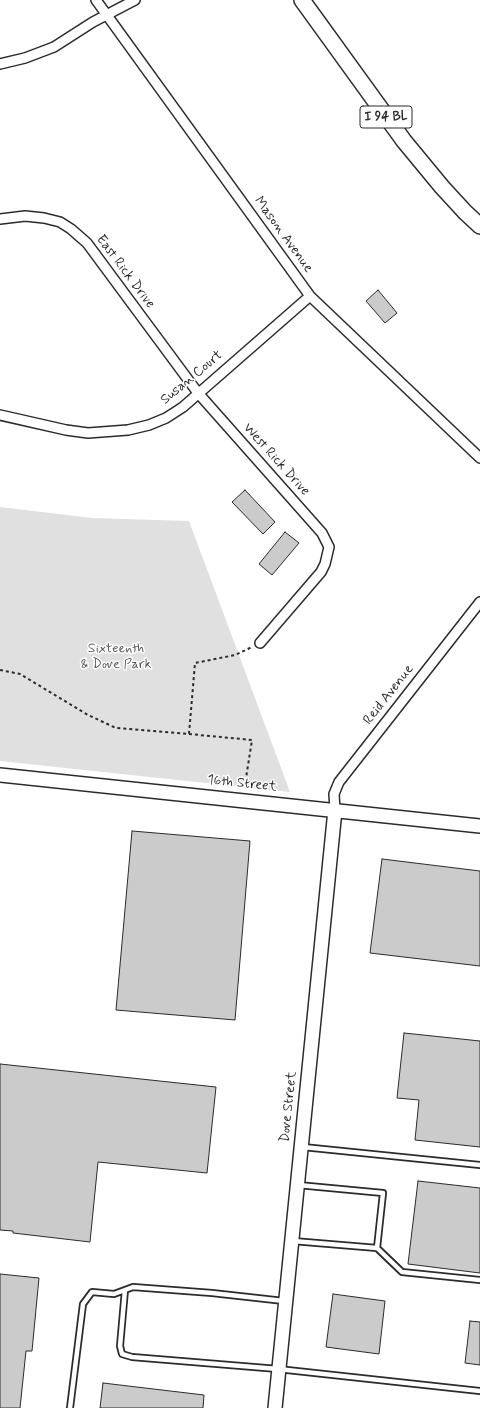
<!DOCTYPE html>
<style>
body{margin:0}
canvas{display:block;background:#fff}
</style>
<canvas width="480" height="1408"></canvas>
<script>
const ctx = document.querySelector('canvas').getContext('2d');
ctx.lineJoin = 'round';
function paint(path, color) { ctx.fillStyle = color; ctx.fill(path, 'evenodd'); }
const poly = rows => new Path2D(rows.map(r => 'M' + r).join(''));
function stroke(path, color, width, dash) { ctx.strokeStyle = color; ctx.lineWidth = width; ctx.lineCap = dash ? 'butt' : 'round'; ctx.setLineDash(dash || []); ctx.stroke(path); }
function label(font, color, halo, rows, align = 'center') {
  ctx.font = font + ' Mynerve,sans-serif'; ctx.lineWidth = 3; ctx.setLineDash([]); ctx.textBaseline = 'middle'; ctx.strokeStyle = halo; ctx.fillStyle = color; for (const [text, x, y, turn = 0] of rows) {
    ctx.save(); ctx.translate(x, y); ctx.rotate((+turn || 0) * Math.PI / 180); ctx.textAlign = isNaN(turn) ? turn : align; if (halo) ctx.strokeText(text, 0, 0); ctx.fillText(text, 0, 0); ctx.restore();
  }
}
paint(poly([
 [0,507,92,518,189,521,290,792,0,761]
]), '#e0e0e0');
const building = poly([
 [378,290,397,313,385,323,366,301,378,290],
 [245,490,275,522,263,534,232,502,245,490],
 [285,532,299,543,272,575,259,564,285,532],
 [132,831,250,841,235,1020,116,1010,132,831],
 [382,859,480,871,480,966,370,953,382,859],
 [404,1033,480,1041,480,1147,415,1140,419,1100,397,1098,404,1033],
 [0,1064,216,1087,207,1173,98,1162,90,1242,13,1233,13,1231,0,1230,0,1064],
 [418,1181,480,1188,480,1273,408,1264,418,1181],
 [0,1274,39,1278,32,1351,26,1351,20,1408,0,1408,0,1274],
 [333,1294,385,1301,379,1354,326,1347,333,1294],
 [470,1321,480,1322,480,1365,465,1363,470,1321],
 [103,1383,204,1395,203,1408,100,1408,103,1383]
]);
paint(building, '#cbcbcb');
stroke(building, '#2b2b2b', 1);
const lane = poly([
 [303,1147,480,1165],
 [298,1185,383,1193,377,1248],
 [293,1241,377,1248,402,1272,480,1280],
 [125,1290,120,1346,122,1354,132,1357,278,1369,480,1391],
 [70,1408,83,1304,92,1292,114,1294,133,1287,212,1293,284,1301]
]);
const street = poly([
 [96,0,310,296,480,458],
 [0,64,25,58,54,47,93,22,135,0],
 [0,219,25,216,44,218,60,222,71,229,87,243,198,393,322,533,329,547,325,564,321,572,260,643],
 [0,415,66,430,88,433,128,430,149,425,166,418,183,407,310,296],
 [335,810,334,794,339,782,480,602]
]);
const secondary = poly([
 [0,775,480,826],
 [275,1408,335,810]
]);
const primary = poly([
 [302,0,404,141,442,187,465,212,480,226]
]);
stroke(lane, '#2b2b2b', 8);
stroke(street, '#2b2b2b', 12);
stroke(secondary, '#2b2b2b', 16);
stroke(primary, '#2b2b2b', 18);
stroke(poly([
 [0,670,20,674,88,715,116,728,189,734,195,663,235,655,252,647],
 [189,734,252,740,246,778]
]), '#2b2b2b', 2, [3, 3]);
stroke(lane, '#fff', 4.5);
stroke(street, '#fff', 9);
stroke(secondary, '#fff', 13);
stroke(primary, '#fff', 15);
for (const [x, y, w] of [
 [386,117,52]
]) { const box = new Path2D(); box.roundRect(x - w / 2, y - 11, w, 22, 3); ctx.fillStyle = '#fff'; ctx.fill(box); stroke(box, '#2b2b2b', 1); }
label('bold 13px', '#2b2b2b', null, [
 ["I 94 BL",386,117]
]);
label('14px', '#2b2b2b', '#fff', [
 ["Mason Avenue",283,235,54],
 ["East Rick Drive",125,272,53],
 ["Susan Court",192,378,-40],
 ["West Rick Drive",276,460,48],
 ["Reid Avenue",389,695,-52],
 ["16th Street",242,784,6],
 ["Dove Street",289,1107,-84]
]);
label('14px', '#585858', '#fff', [
 ["Sixteenth",116,649],
 ["& Dove Park",116,665]
]);
</script>
